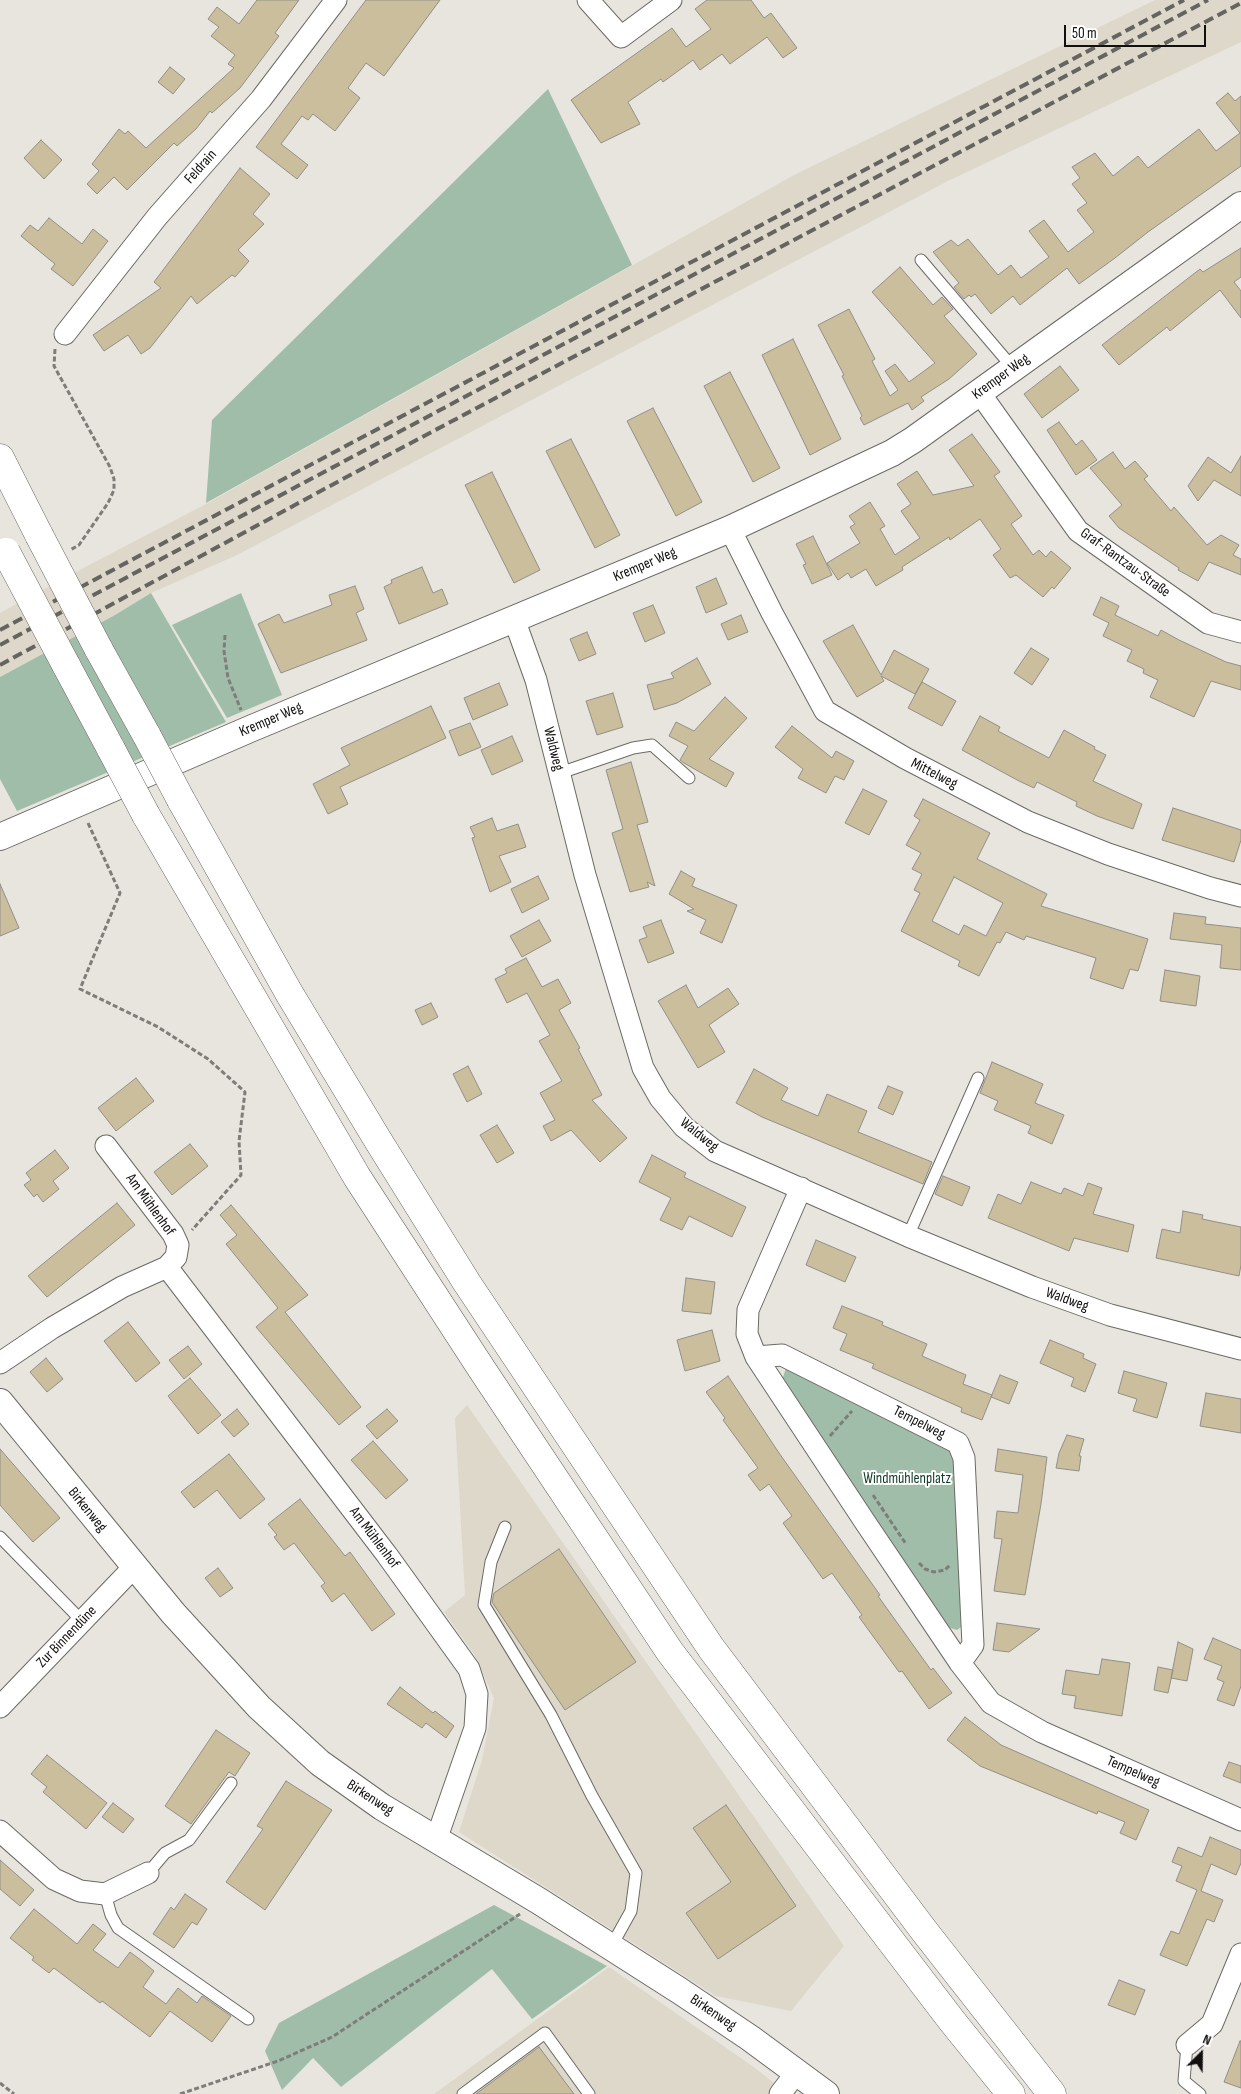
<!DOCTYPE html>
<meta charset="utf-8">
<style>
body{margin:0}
#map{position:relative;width:1241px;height:2094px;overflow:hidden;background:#e7e5de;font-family:"Sofia Sans Condensed",sans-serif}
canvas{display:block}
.north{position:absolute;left:1176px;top:2029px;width:50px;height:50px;-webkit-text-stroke:4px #fff;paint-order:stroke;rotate:23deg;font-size:14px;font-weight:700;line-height:20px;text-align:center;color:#11100e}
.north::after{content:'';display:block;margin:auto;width:18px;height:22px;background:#11100e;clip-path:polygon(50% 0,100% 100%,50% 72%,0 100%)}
.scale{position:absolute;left:1064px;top:25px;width:142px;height:22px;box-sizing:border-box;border:2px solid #11100e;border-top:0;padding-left:6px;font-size:15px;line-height:18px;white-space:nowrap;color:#11100e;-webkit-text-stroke:4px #fff;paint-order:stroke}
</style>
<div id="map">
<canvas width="1241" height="2094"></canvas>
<div class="north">N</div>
<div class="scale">50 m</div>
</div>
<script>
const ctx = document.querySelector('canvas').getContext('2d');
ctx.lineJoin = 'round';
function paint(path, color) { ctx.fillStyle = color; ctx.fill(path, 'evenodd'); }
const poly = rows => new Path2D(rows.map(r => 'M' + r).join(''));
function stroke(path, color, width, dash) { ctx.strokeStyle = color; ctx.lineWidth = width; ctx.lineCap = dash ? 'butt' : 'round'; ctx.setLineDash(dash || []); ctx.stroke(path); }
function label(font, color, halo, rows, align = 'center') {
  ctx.font = font + ' "Sofia Sans Condensed",sans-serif'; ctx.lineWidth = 4; ctx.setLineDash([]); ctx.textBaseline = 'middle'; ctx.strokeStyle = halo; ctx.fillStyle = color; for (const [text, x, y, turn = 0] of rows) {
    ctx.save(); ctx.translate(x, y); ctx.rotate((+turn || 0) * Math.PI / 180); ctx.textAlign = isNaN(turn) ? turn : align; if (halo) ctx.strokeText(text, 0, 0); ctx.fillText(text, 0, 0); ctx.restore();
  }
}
paint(poly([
 [1155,0,1241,0,1241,42,948,181,237,555,151,593,115,615,0,677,0,613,89,565,206,504,794,175],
 [467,1405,844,1946,791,2011,716,1996,459,1832,482,1760,494,1698,474,1654,444,1612,465,1595,455,1418],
 [609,1967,751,2065,788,2094,434,2094]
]), '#ddd8ca');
paint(poly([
 [548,89,632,265,206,503,212,420],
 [151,593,226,722,17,811,0,779,0,677,115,615],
 [241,593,282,695,227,718,172,625],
 [786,1368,949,1446,955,1456,961,1627,957,1630,950,1628,782,1380],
 [494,1905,607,1966,532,2019,492,1969,341,2087,313,2058,282,2090,265,2051,279,2023]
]), '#a0bdaa');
const building = poly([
 [257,0,299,0,275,33,279,36,240,88,212,113,210,111,196,129,177,146,174,143,127,190,114,177,97,194,87,184,99,171,92,164,119,129,125,134,128,131,146,148,234,68,228,64,235,55,211,36,219,27,208,19,217,7,239,24,257,0],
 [366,0,440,0,384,76,366,63,348,88,360,98,335,131,313,114,308,120,302,116,281,144,308,165,297,179,256,147,366,0],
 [707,0,751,0,764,18,771,13,797,48,783,58,767,37,730,64,722,54,700,70,693,60,663,82,661,79,628,102,640,124,601,143,571,100,672,28,686,47,711,29,695,9,707,0],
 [170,67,185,79,173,94,158,82,170,67],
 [1228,93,1235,101,1241,96,1241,166,1148,232,1115,258,1079,284,1067,268,1020,305,1013,296,991,314,975,294,971,297,969,295,964,299,954,287,959,283,933,252,951,240,958,246,968,239,998,275,1011,265,1021,278,1049,257,1029,231,1044,220,1068,252,1094,232,1077,210,1087,203,1072,184,1080,178,1072,167,1095,153,1113,176,1138,156,1148,168,1199,129,1216,151,1240,133,1216,103,1228,93],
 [41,140,62,160,44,179,24,158,41,140],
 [240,168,270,194,253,214,264,224,238,250,249,261,235,277,232,275,197,304,191,296,150,348,141,354,128,335,104,351,93,335,161,288,154,282,240,168],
 [49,218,82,244,93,229,108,241,73,286,51,269,55,264,21,236,30,225,38,231,49,218],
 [1241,248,1241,277,1234,282,1241,291,1241,318,1220,290,1170,331,1167,327,1119,365,1102,345,1200,269,1203,272,1241,248],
 [900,267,933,305,942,297,953,309,944,316,977,354,949,379,921,397,924,401,912,410,908,403,864,425,860,418,862,416,842,376,844,375,818,325,849,309,875,359,872,361,890,396,898,390,885,371,895,364,909,382,935,363,872,292,900,267],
 [793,339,841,439,810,455,762,355,793,339],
 [1060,366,1079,390,1042,418,1024,394,1060,366],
 [730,372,780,468,753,482,704,386,730,372],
 [653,408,702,502,676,516,627,421,653,408],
 [1059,422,1076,445,1082,440,1097,460,1076,475,1047,430,1059,422],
 [972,434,1000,472,994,476,1022,516,1011,524,1033,555,1039,550,1046,557,1051,551,1071,568,1054,589,1052,587,1043,597,1016,575,1010,578,993,555,1001,549,980,519,950,540,949,537,902,567,903,570,876,586,866,569,851,578,848,573,838,580,827,563,860,543,850,527,855,524,849,516,870,502,885,526,880,529,895,555,920,538,901,511,911,504,897,484,917,471,933,495,974,486,949,450,972,434],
 [571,439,620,535,595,548,546,451,571,439],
 [1113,452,1125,469,1135,461,1148,476,1144,479,1171,511,1174,507,1207,545,1221,535,1239,545,1233,555,1241,559,1241,575,1209,562,1198,581,1178,570,1179,568,1119,528,1109,516,1122,505,1090,468,1113,452],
 [1241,456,1241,496,1214,480,1198,501,1188,486,1208,457,1231,473,1241,456],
 [492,472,540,570,514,583,465,485,492,472],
 [813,536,832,575,812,584,803,565,806,564,796,544,813,536],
 [422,567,433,593,442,589,448,604,399,624,384,587,392,583,391,580,422,567],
 [716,578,727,604,706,613,696,587,716,578],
 [355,586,364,609,356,613,367,640,281,673,258,624,279,614,284,623,332,605,329,595,355,586],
 [1101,597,1119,606,1115,615,1158,636,1161,630,1179,640,1226,662,1241,666,1241,690,1211,681,1194,717,1150,697,1158,680,1143,673,1144,669,1127,661,1132,650,1103,636,1109,623,1093,615,1101,597],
 [653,605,665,633,645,642,633,613,653,605],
 [741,615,748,632,728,640,721,624,741,615],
 [853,625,881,675,894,650,929,669,915,694,881,676,884,681,857,697,823,641,853,625],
 [587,632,596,654,579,661,570,639,587,632],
 [1031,648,1049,659,1032,685,1014,673,1031,648],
 [697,658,711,684,677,703,654,710,647,685,674,678,671,673,697,658],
 [922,682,956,701,942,726,908,708,922,682],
 [499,683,508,705,473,720,464,698,499,683],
 [613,693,623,727,597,735,586,701,613,693],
 [725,697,747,718,709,759,734,773,726,787,684,763,680,760,688,746,669,736,676,722,694,731,725,697],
 [431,706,446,738,340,787,348,804,328,814,313,784,350,765,341,748,431,706],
 [980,716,1000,727,998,731,1049,758,1064,730,1095,747,1094,749,1106,755,1093,781,1142,804,1133,829,1097,816,1076,806,1077,802,1037,782,1034,788,1019,781,962,750,980,716],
 [470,723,481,747,459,756,449,731,470,723],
 [792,726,832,758,836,751,854,761,844,780,835,776,826,793,798,778,803,769,775,747,792,726],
 [512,736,523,761,492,775,481,750,512,736],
 [631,762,648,822,637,825,655,886,647,882,649,887,630,892,612,833,623,829,606,770,631,762],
 [863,789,887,801,869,835,845,823,863,789],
 [923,799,990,833,977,859,1047,894,1041,906,1148,939,1138,971,1130,969,1123,989,1090,978,1096,958,1026,936,1024,940,1006,932,1000,943,997,942,979,976,958,966,960,961,901,931,920,893,914,890,922,874,912,869,921,853,906,845,920,820,914,816,923,799],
 [954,877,1003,903,986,936,964,925,959,935,932,921,954,877],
 [1173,808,1241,830,1241,840,1234,862,1162,840,1173,808],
 [492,818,497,831,518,824,526,847,499,856,511,882,490,892,472,838,475,837,470,827,492,818],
 [681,871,695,879,692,886,737,905,722,943,700,933,706,920,687,911,694,909,669,894,681,871],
 [538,876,549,899,522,913,511,889,538,876],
 [0,884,19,928,0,936,0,884],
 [1174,913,1206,917,1205,924,1241,928,1241,970,1220,968,1222,945,1170,939,1174,913],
 [539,920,551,941,522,957,510,936,539,920],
 [661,920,674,953,648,963,639,940,647,937,643,927,661,920],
 [526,958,542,987,558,979,571,1003,559,1010,580,1048,578,1049,602,1095,592,1100,627,1138,600,1162,571,1130,551,1141,543,1126,555,1120,540,1093,562,1081,539,1041,550,1035,527,993,507,1003,495,979,507,973,505,969,526,958],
 [1165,970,1200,976,1196,1006,1160,1001,1165,970],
 [686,985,698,1008,728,988,739,1004,709,1025,725,1052,698,1068,658,1001,686,985],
 [431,1003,438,1017,422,1025,415,1010,431,1003],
 [992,1062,1043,1084,1035,1103,1064,1115,1052,1144,1028,1133,1031,1126,994,1110,998,1101,980,1093,992,1062],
 [468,1066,482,1094,467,1102,453,1074,468,1066],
 [754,1069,788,1088,781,1100,818,1116,827,1094,867,1111,858,1132,932,1162,923,1184,762,1117,736,1103,754,1069],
 [136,1078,154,1101,116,1131,98,1108,136,1078],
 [888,1086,903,1092,893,1115,878,1108,888,1086],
 [497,1125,514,1153,497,1163,480,1135,497,1125],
 [190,1144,208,1166,172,1195,154,1172,190,1144],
 [55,1150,69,1168,53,1181,59,1189,43,1202,37,1194,34,1197,24,1185,31,1180,26,1173,55,1150],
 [652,1155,686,1173,684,1177,746,1207,732,1237,689,1216,682,1230,660,1220,671,1198,639,1182,652,1155],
 [943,1176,970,1187,962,1206,935,1194,943,1176],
 [1031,1182,1061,1194,1064,1188,1083,1196,1088,1183,1102,1188,1093,1214,1134,1225,1128,1252,1074,1238,1069,1251,988,1218,998,1194,1021,1204,1031,1182],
 [117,1203,135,1225,47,1297,28,1276,117,1203],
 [231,1205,308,1295,285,1312,361,1407,339,1425,256,1327,278,1308,226,1244,237,1235,220,1215,231,1205],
 [1183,1211,1203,1215,1202,1219,1241,1227,1241,1265,1239,1276,1156,1258,1162,1229,1180,1233,1183,1211],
 [816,1240,856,1257,845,1282,806,1265,816,1240],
 [686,1278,715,1282,711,1314,682,1311,686,1278],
 [842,1306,883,1322,882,1325,927,1344,922,1356,966,1375,963,1384,992,1395,982,1420,961,1412,962,1408,872,1368,874,1364,840,1350,847,1334,833,1328,842,1306],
 [128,1322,160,1363,136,1382,104,1341,128,1322],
 [712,1330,720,1361,685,1371,677,1340,712,1330],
 [1050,1340,1084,1354,1083,1358,1096,1364,1085,1392,1071,1386,1074,1378,1040,1363,1050,1340],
 [188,1346,202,1364,184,1379,169,1360,188,1346],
 [46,1358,63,1379,47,1392,30,1372,46,1358],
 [1124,1371,1167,1383,1157,1418,1133,1411,1137,1399,1118,1393,1124,1371],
 [1000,1375,1018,1382,1009,1404,991,1397,1000,1375],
 [728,1376,779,1453,880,1595,878,1596,931,1670,933,1668,952,1693,929,1709,902,1671,899,1672,859,1617,862,1615,832,1573,823,1579,783,1523,792,1516,769,1484,760,1491,748,1475,758,1468,723,1420,725,1418,706,1392,728,1376],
 [190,1378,221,1415,198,1434,168,1396,190,1378],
 [1206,1393,1241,1399,1241,1433,1200,1426,1206,1393],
 [237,1409,249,1424,234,1437,221,1422,237,1409],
 [387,1409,398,1421,377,1439,366,1426,387,1409],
 [1067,1435,1084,1439,1079,1456,1081,1456,1079,1471,1056,1468,1059,1453,1067,1435],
 [373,1441,408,1480,386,1499,351,1460,373,1441],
 [0,1449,60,1518,33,1542,0,1505,0,1449],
 [998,1449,1047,1457,1041,1504,1025,1595,994,1591,1002,1539,994,1538,997,1511,1018,1513,1023,1475,995,1471,998,1449],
 [229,1454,265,1499,240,1519,217,1490,194,1508,181,1492,229,1454],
 [300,1499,345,1556,350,1552,395,1614,372,1631,344,1593,332,1602,321,1586,325,1583,294,1543,284,1550,274,1537,277,1535,268,1524,300,1499],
 [559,1549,636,1662,565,1710,492,1602,494,1593,559,1549],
 [218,1568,233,1588,220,1597,205,1578,218,1568],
 [997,1623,1040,1629,1009,1652,993,1650,997,1623],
 [1213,1638,1241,1650,1241,1686,1234,1706,1217,1700,1224,1682,1217,1679,1222,1666,1204,1659,1213,1638],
 [1178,1642,1193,1649,1187,1681,1171,1678,1178,1642],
 [1102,1659,1130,1663,1122,1716,1074,1708,1076,1696,1062,1694,1066,1670,1099,1675,1102,1659],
 [1158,1667,1173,1670,1168,1693,1154,1690,1158,1667],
 [400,1687,433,1713,435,1711,454,1726,446,1738,426,1723,422,1728,387,1704,400,1687],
 [965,1717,1001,1745,1149,1810,1136,1840,1120,1833,1125,1822,1098,1811,1097,1814,980,1766,947,1740,965,1717],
 [216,1730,250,1753,235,1776,229,1772,191,1824,165,1806,216,1730],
 [47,1755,107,1803,86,1829,43,1792,47,1787,31,1774,47,1755],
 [1229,1762,1241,1766,1241,1783,1223,1776,1229,1762],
 [286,1781,332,1810,265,1910,226,1882,263,1829,257,1826,286,1781],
 [113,1803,134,1819,123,1833,102,1817,113,1803],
 [726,1805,796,1906,718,1959,686,1913,731,1882,693,1828,726,1805],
 [1210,1837,1241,1850,1241,1863,1236,1875,1211,1864,1201,1891,1223,1900,1214,1922,1207,1919,1187,1966,1160,1955,1171,1931,1179,1934,1197,1890,1176,1881,1182,1866,1172,1862,1178,1847,1202,1857,1210,1837],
 [0,1860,34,1890,20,1906,0,1889,0,1860],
 [185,1894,207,1909,197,1925,192,1922,174,1948,153,1934,171,1907,174,1910,185,1894],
 [34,1909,77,1944,93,1924,106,1934,93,1950,118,1968,130,1952,142,1961,154,1971,143,1987,166,2004,178,1988,197,2003,202,1996,231,2016,212,2042,170,2011,150,2037,102,2001,100,2003,54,1968,49,1973,32,1960,34,1957,10,1938,34,1909],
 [1119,1980,1145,1990,1135,2015,1108,2005,1119,1980],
 [1240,2041,1241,2041,1241,2088,1224,2082,1240,2041],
 [539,2047,574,2094,476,2094,539,2047]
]);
paint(building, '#cbbe9c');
stroke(building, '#918f89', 1);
const service = poly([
 [921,260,1013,368],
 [560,773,633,748,652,745,689,778],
 [908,1236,978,1078],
 [505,1527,491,1562,484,1605,551,1715,592,1796,636,1873,631,1911,611,1947],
 [0,1537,82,1621],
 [148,1873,165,1853,189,1840,231,1783],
 [105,1894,111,1915,118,1928,248,2019],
 [1187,2045,1184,2081,1200,2094],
 [463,2094,545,2033,589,2094]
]);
const minor = poly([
 [588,0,621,37,671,0],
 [65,334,157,217,261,99,336,0],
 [979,392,1078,531,1208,623,1241,632],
 [730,529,772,613,825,711,905,758,1028,822,1108,854,1210,888,1241,896],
 [514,619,536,680,585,875,643,1068,660,1098,684,1127,715,1151,908,1236,1032,1287,1110,1315,1241,1349],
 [801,1188,748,1310,747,1334,756,1357,865,1522,960,1663,991,1703,1042,1732,1241,1820],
 [167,1267,387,1555,469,1669,477,1694,475,1728,436,1840],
 [756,1357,782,1355,958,1443,964,1458,973,1645,960,1663],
 [0,1363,52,1328,122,1287,167,1267,176,1257,178,1245,173,1234,106,1146],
 [0,1707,134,1567],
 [0,1831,54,1879,80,1891,105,1894,148,1873],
 [1187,2045,1212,2024,1241,1954],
 [780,2094,797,2072]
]);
const tertiary = poly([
 [0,837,250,729,730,529,892,453,913,440,1241,205],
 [0,1402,173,1613,259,1707,320,1763,382,1807,539,1901,680,1991,750,2038,826,2094]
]);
const motorway = poly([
 [0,458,39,535],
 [98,648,147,736],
 [66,665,111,749],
 [181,800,289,993,379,1142,467,1283,711,1648,925,1932,1052,2094],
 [146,815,357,1177,481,1368,670,1652,952,2021,1011,2094]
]);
stroke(service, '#6c6a65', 13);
stroke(minor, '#6c6a65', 23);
stroke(tertiary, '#6c6a65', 28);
stroke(motorway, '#6c6a65', 29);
stroke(poly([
 [55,349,54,366,110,467,114,479,114,490,108,503,79,545,70,550],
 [225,635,224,651,228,678,241,710],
 [88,823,120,893,80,989,158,1027,208,1059,245,1092,239,1141,241,1175,192,1230],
 [830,1436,852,1411],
 [913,1481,926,1477,945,1477],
 [873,1495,906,1544],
 [919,1563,925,1569,934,1572,945,1570,950,1565],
 [0,2083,14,2094],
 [180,2094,278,2061,332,2037,520,1914]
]), '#7f7d79', 3, [5, 2.5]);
stroke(service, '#fff', 11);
stroke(minor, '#fff', 21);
stroke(tertiary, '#fff', 26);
stroke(motorway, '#fff', 28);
stroke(poly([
 [0,630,1184,0],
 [0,645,1208,0],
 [0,665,341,480,1241,3]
]), '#656460', 4, [10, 5]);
const motorwayBridge = poly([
 [39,535,98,648],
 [6,552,66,665],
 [147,736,181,800],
 [111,749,146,815]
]);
stroke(motorwayBridge, '#6c6a65', 29, []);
stroke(motorwayBridge, '#fff', 28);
label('15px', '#11100e', '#fff', [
 ["Feldrain",201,167,-48],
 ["Kremper Weg",1001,377,-36],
 ["Graf-Rantzau-Straße",1125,563,36],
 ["Kremper Weg",645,565,-23],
 ["Kremper Weg",271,720,-23],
 ["Waldweg",553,749,76],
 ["Mittelweg",934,774,27],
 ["Waldweg",699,1135,39],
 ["Am Mühlenhof",150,1205,54],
 ["Waldweg",1067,1300,20],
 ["Tempelweg",919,1423,27],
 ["Birkenweg",87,1510,51],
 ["Am Mühlenhof",374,1538,53],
 ["Zur Binnendüne",67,1637,-46],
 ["Tempelweg",1133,1772,24],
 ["Birkenweg",370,1798,33],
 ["Birkenweg",713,2013,34]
]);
label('15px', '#0e3a24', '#fff', [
 ["Windmühlenplatz",907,1479]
]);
</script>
